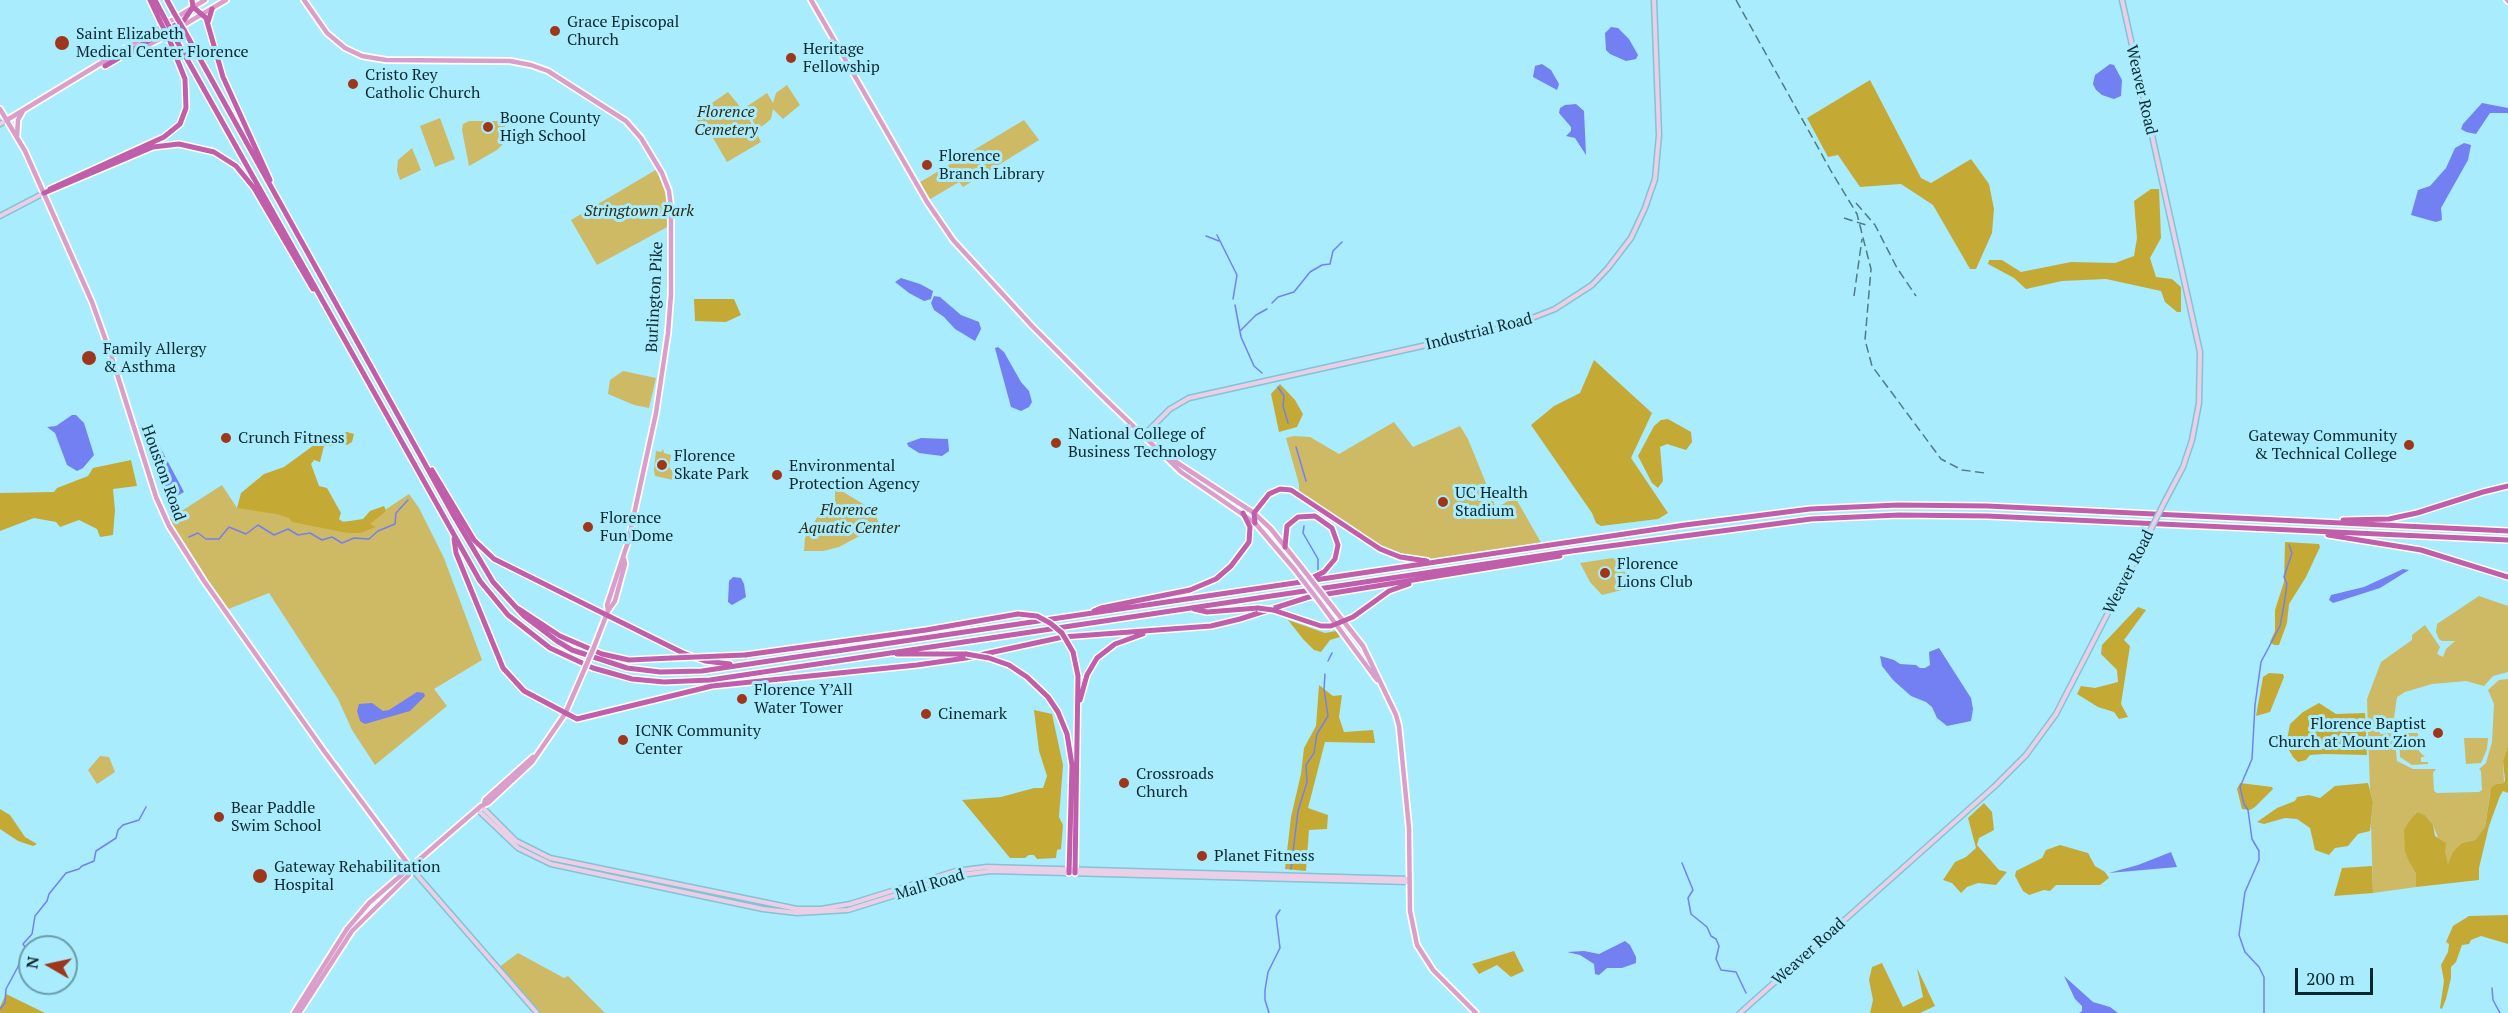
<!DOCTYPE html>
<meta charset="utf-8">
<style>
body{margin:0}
#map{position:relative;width:2508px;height:1013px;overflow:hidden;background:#a9ecfd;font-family:"PT Serif",serif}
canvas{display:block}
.north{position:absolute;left:18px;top:935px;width:60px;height:60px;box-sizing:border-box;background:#a9ecfd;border:2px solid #6a9eaa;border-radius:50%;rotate:279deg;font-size:16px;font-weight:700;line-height:24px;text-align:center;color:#0c282e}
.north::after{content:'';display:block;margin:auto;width:21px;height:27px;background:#9e361a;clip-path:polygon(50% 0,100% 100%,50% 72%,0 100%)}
.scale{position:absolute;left:2295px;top:968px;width:78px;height:27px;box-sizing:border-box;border:3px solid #0c282e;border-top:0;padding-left:8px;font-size:18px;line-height:21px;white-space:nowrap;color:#0c282e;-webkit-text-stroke:4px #a9ecfd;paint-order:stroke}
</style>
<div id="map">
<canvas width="2508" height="1013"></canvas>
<div class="north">N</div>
<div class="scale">200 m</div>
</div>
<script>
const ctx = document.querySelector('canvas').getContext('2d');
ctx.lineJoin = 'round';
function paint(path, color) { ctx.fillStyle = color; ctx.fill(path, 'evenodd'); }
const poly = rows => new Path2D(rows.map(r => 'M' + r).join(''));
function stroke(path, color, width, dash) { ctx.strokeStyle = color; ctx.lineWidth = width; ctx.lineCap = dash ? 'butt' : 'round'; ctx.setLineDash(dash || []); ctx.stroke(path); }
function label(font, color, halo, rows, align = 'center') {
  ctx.font = font + ' "PT Serif",serif'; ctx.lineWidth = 6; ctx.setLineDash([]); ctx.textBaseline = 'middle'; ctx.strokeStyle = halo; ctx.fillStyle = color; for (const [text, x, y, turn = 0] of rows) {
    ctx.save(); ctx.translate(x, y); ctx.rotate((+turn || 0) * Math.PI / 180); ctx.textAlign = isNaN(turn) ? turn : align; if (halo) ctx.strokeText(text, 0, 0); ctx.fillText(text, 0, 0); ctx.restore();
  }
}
paint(poly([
 [787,85,800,105,783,119,773,109,771,119,764,125,757,129,746,107,767,93,773,103,776,93],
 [728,92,747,115,761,142,727,162,713,138,693,116],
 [440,118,455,159,435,167,420,126],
 [1024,120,1039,140,963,187,959,182,927,201,917,184],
 [469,121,505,121,505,142,497,150,469,166,462,130,463,124],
 [412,148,421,170,400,180,397,171,398,160],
 [659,168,666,182,671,225,597,265,571,220],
 [623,371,656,378,649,408,634,405,608,394,610,380],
 [1394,422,1413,447,1460,426,1468,439,1496,508,1515,497,1543,546,1440,561,1416,560,1394,555,1299,494,1299,484,1286,438,1294,436,1310,437,1339,454],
 [663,449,664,453,671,455,669,467,671,470,680,474,678,481,655,476,654,470,656,451,661,452],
 [222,485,237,508,280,510,312,521,367,522,409,494,419,508,444,558,482,660,434,689,447,706,375,765,352,730,338,699,269,593,226,610,166,521],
 [840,490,873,510,880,525,839,547,823,551,804,551,805,538,822,509,829,514,835,502,835,491],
 [1613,558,1619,562,1634,587,1602,595,1590,582,1580,563],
 [2479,596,2508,606,2508,672,2493,676,2484,686,2466,681,2432,684,2405,692,2397,697,2394,718,2380,720,2380,734,2394,733,2397,761,2413,769,2436,769,2433,773,2434,791,2437,793,2479,792,2482,790,2481,771,2479,769,2486,763,2492,742,2494,704,2488,690,2499,680,2508,679,2508,746,2503,761,2504,783,2496,784,2490,793,2485,827,2475,840,2462,843,2448,864,2433,825,2425,815,2416,812,2405,841,2409,862,2416,874,2416,887,2373,893,2371,823,2373,802,2370,790,2367,699,2381,662,2412,640,2412,635,2425,625,2440,647,2437,654,2443,657,2446,649,2455,641,2442,641,2439,639,2436,632,2437,624],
 [2399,730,2400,733,2418,733,2419,751,2425,757,2421,757,2421,762,2428,762,2428,764,2412,765,2400,757],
 [2464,738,2488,738,2487,749,2481,763,2466,764],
 [100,756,109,757,115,772,97,784,88,770],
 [518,953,564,978,568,976,605,1013,537,1013,498,968]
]), '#ceb964');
paint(poly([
 [1870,80,1921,178,1931,183,1971,159,1989,184,1994,209,1992,233,1976,269,1970,269,1933,205,1901,184,1860,187,1838,155,1828,157,1807,118],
 [2151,189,2159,189,2161,238,2150,258,2156,277,2172,279,2181,287,2181,312,2177,312,2165,302,2161,291,2106,279,2062,281,2026,289,2014,278,1988,264,1989,260,2002,260,2021,272,2071,262,2115,263,2134,256,2137,238,2134,201],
 [694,299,734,299,741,315,726,322,695,321],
 [1594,360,1652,413,1631,458,1668,513,1658,519,1601,526,1596,523,1592,513,1531,425,1554,406,1580,393],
 [1280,384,1295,400,1303,414,1297,427,1279,432,1271,394],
 [1668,419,1691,432,1692,442,1686,450,1667,444,1660,447,1663,481,1658,488,1652,483,1638,456,1654,426,1661,420],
 [347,432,354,434,352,442,347,445,341,442,333,446,324,446,320,462,314,460,311,464,319,486,327,488,341,513,339,519,343,522,363,519,370,511,384,506,386,511,370,524,376,527,360,533,348,533,292,522,289,518,276,514,237,508,241,493,264,474,284,467,321,440],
 [131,460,137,486,113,489,115,510,113,535,100,537,97,529,79,520,60,527,56,522,34,518,0,531,0,493,54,492,57,488,88,476,93,468],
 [2285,542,2319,544,2320,547,2306,577,2289,604,2287,623,2279,645,2274,645,2270,642,2275,631,2275,610,2284,582],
 [2138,607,2146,610,2124,640,2130,646,2121,704,2128,717,2119,719,2114,712,2098,707,2077,694,2081,686,2095,688,2118,682,2117,670,2101,654,2102,645],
 [1288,620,1325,633,1336,631,1340,637,1330,640,1321,652,1314,650,1303,639],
 [2269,673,2283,674,2284,677,2270,712,2256,716,2263,677],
 [1319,685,1333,696,1342,695,1339,717,1344,732,1373,730,1375,743,1325,742,1308,808,1328,815,1327,829,1309,830,1306,871,1285,869,1291,817,1301,774,1304,748,1316,726],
 [2319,703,2336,714,2365,713,2367,755,2324,754,2310,755,2306,760,2298,762,2293,757,2286,745,2290,724,2303,712],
 [1034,710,1052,714,1063,765,1059,817,1063,825,1061,849,1057,850,1056,858,1037,859,1034,855,1029,855,1025,858,1010,858,962,800,1001,797,1034,788,1043,788,1047,776,1039,751],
 [2508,746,2508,793,2503,791,2500,796,2489,826,2479,868,2479,880,2416,887,2416,874,2409,862,2405,851,2404,830,2408,823,2417,812,2425,815,2433,825,2435,836,2446,843,2445,852,2448,864,2453,852,2462,843,2475,840,2485,827,2491,788,2496,784,2504,783,2505,780,2503,761],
 [2240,783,2272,787,2273,789,2255,807,2250,810,2242,809,2237,789],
 [2368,783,2373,802,2370,831,2358,834,2348,846,2335,848,2329,855,2315,850,2310,828,2297,819,2285,818,2264,824,2257,822,2277,808,2295,801,2297,797,2309,795,2320,798,2335,786],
 [1984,803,1992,812,1994,830,1979,838,1977,845,1999,870,2007,872,1996,885,1978,883,1967,887,1961,893,1952,883,1943,880,1955,862,1966,857,1976,848,1968,818],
 [0,809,10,815,25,837,37,844,33,846,18,841,0,829],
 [2060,845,2088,853,2095,866,2105,872,2109,878,2100,885,2056,885,2050,891,2044,890,2029,895,2023,891,2015,876,2016,871,2042,858,2046,850],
 [2372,866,2373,893,2334,896,2342,868],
 [2508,915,2508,944,2481,936,2471,940,2469,944,2462,945,2456,962,2451,967,2451,978,2446,999,2442,1009,2440,1008,2444,981,2441,965,2448,952,2449,944,2446,942,2453,926,2469,916],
 [1514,951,1524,971,1511,977,1497,965,1479,974,1472,964],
 [1882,963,1903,1007,1923,997,1917,968,1935,1006,1920,1013,1870,1013,1873,1000,1869,980,1872,967],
 [6,994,45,1013,0,1013,0,1007]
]), '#c4aa35');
paint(poly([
 [1611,27,1618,28,1629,39,1638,55,1636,59,1626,61,1610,54,1606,50,1605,33],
 [1542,64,1551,70,1559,84,1557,90,1533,77,1535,66],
 [2110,64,2114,65,2122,80,2121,96,2114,99,2102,95,2096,90,2093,84,2095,75],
 [2482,103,2508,108,2508,113,2490,113,2476,134,2466,132,2461,129,2463,124],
 [1576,104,1584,111,1586,155,1575,138,1566,136,1571,131,1571,127,1559,113,1560,108,1565,105],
 [2464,143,2471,145,2468,160,2441,208,2442,220,2436,222,2411,215,2418,190,2430,186,2446,168,2455,148],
 [901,278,920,284,933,291,931,299,924,301,909,293,895,282],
 [934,296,940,297,961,315,979,322,981,329,975,341,955,329,944,317,934,310,931,303],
 [998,347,1004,352,1021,382,1029,391,1032,402,1029,407,1021,411,1011,407,996,352,995,348],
 [72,415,76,415,84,423,94,455,83,468,77,471,67,465,55,433,47,427,56,426],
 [921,438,948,439,949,451,942,456,919,453,908,446,907,443],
 [160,447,184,492,175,497,170,496,166,492,160,475,155,454,156,449],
 [2403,569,2409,570,2380,588,2333,603,2329,600,2331,595,2364,587],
 [733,577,741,578,744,584,746,597,732,605,728,602,729,581],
 [1939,648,1971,698,1973,709,1971,721,1947,726,1937,718,1932,707,1926,702,1911,696,1893,680,1882,666,1880,656,1894,660,1900,664,1916,665,1920,668,1925,668,1930,665,1929,652],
 [417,692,424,693,425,696,410,711,365,724,360,721,357,711,359,704,372,703,383,711,389,710],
 [2171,852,2177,867,2109,873,2138,865],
 [1625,941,1630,945,1636,957,1636,963,1622,968,1607,968,1599,975,1595,974,1594,964,1580,955,1567,952,1584,951,1599,954],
 [2064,976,2093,1002,2110,1007,2118,1013,2079,1013,2082,1011,2082,1006,2075,999]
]), '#7380f1');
stroke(poly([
 [1217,235,1237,275,1233,299],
 [1206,236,1219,241],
 [1272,303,1278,297,1294,292,1310,272,1322,265,1330,264,1333,251,1342,242],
 [1235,305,1241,337,1254,366,1262,373],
 [1240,331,1256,315,1267,309],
 [1278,387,1284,396,1283,406,1288,423],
 [1296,447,1306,481],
 [1304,526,1303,533,1318,559,1318,570],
 [189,537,198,533,206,539,219,539,229,527,246,534,258,525,274,535,288,529,298,535,310,533,322,540,332,537,342,543,354,538,369,539,378,531,395,524,396,513,408,500],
 [1328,661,1332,653],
 [1682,863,1693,890,1688,898,1691,914,1707,927,1711,936,1716,939,1719,946,1716,959,1721,970,1736,972,1746,993],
 [1291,869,1298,811,1307,782,1306,765,1314,753,1317,734,1328,716,1324,689,1325,674],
 [2492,988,2493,1000,2500,1013],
 [0,1009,5,1003,6,989,27,950,23,944,32,934,35,916,47,901,49,894,66,873,79,869,82,866,94,861,96,851,116,838,118,830,123,825,139,820,146,807],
 [1269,1013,1265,1000,1265,990,1268,972,1280,948,1276,916,1280,910],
 [2264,1013,2264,977,2259,967,2245,952,2239,935,2245,892,2259,860,2259,851,2252,839,2248,810,2244,804,2240,787,2252,759,2255,705,2261,662,2280,626,2284,605,2287,584,2284,577,2292,553,2289,545]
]), '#7380f1', 1.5);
const secondary = poly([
 [2122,0,2200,352,2199,403,2192,440,2183,467,2164,503],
 [0,124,7,120],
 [0,216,44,193],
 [1144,435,1170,409,1189,398,1512,326,1555,309,1592,285,1608,268,1631,238,1645,208,1655,179,1659,135,1654,0],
 [481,806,516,841,550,858,797,909,821,909,850,904,956,871,987,867,1409,879],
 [477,809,518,848,551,864,763,909,797,913,848,910,960,875,991,871,1409,882],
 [411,868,537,1013],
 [1740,1013,1995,786,2026,755,2056,714,2146,539]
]);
const primary = poly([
 [304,0,327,33,345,48,362,56,386,60,510,61,531,65,548,71,626,121,641,138,662,173,669,191,671,208,671,294,668,333,656,413,628,542,607,605,608,611],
 [811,0,927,202,953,240,1032,326,1100,394,1181,472,1255,523,1295,570],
 [2507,0,2508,1],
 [128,55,160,39,226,0],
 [0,109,25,151,92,302,112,358,156,497,169,526,204,581,324,751,411,868],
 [7,120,205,0],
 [17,137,18,120,23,111],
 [1170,458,1254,513,1271,529,1302,568],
 [1326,599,1363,646,1396,715,1399,726,1409,828,1410,911,1417,945,1433,970,1476,1013],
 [1318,600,1377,680],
 [594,647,608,611,615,601,625,564,624,559],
 [484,804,485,800,533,757],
 [294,1013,347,929,369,903,481,806,488,803,532,762,565,714,582,675],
 [299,1013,352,931,409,875,409,870]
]);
const motorway = poly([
 [150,0,160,21],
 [155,0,165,19],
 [167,0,174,13],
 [193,7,206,18,223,77,270,180],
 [208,22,212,9],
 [184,30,455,518,493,582,524,616,557,641,572,650,627,668,660,672,702,671,1685,525,1810,509,1898,505,1987,506,2508,531],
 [174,36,480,581,508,615,550,648,593,668,632,679,664,682,710,680,1572,551,1811,519,1899,515,1987,516,2508,540],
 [105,66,184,20,193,7,192,0],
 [50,189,164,137,180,124,186,108,185,79,169,39],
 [44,193,153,147,179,144,214,152,236,166,254,188,313,289],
 [432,470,474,540,494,559,683,653,705,661,730,664],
 [2343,520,2389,519,2417,513,2483,492,2508,486],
 [1255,523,1254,513,1269,494,1280,489,1291,490,1380,549,1400,557,1427,561],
 [2328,535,2421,550,2508,577],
 [454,539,456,553,503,668,524,691,577,719,712,686,917,665,966,658,1063,637,1211,626,1240,619,1309,597,1560,556],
 [1285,547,1287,526,1298,517,1315,516,1332,528,1338,545,1335,559,1324,572,1307,580],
 [519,609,560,636,602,654,629,660,672,658],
 [1194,609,1207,612,1258,608],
 [1273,610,1321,626,1331,626,1353,617,1389,591,1409,584],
 [1094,611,1101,608,1190,590,1216,579,1231,566,1249,542,1250,527,1243,513],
 [1073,652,1078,676,1075,873],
 [897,654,966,654],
 [745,655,926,630,1018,614],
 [1009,665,1027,677,1048,697,1058,712,1067,734,1072,765,1069,873],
 [1080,700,1087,675,1097,658,1115,644,1143,634]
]);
stroke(secondary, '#82c3d4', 7);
stroke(primary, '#fff', 8);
stroke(motorway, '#fff', 8);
stroke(secondary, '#eccfe6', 4);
stroke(primary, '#da9ecd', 4.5);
stroke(motorway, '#c15eac', 5);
stroke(poly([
 [1736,0,1831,171,1857,214,1871,269,1865,340,1872,366,1941,459,1962,470,1985,473],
 [1856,203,1875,225,1897,268,1916,296],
 [1844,218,1866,225],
 [1854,296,1862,239]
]), '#4f7b86', 1.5, [9, 4.5]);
const secondaryBridge = poly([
 [2146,539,2164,503]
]);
const primaryBridge = poly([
 [1302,568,1326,599],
 [1295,570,1318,600],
 [582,675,594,647]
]);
const motorwayBridge = poly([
 [174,13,184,30],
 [165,19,174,36],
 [160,21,169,39],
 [1258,608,1273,610],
 [1018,614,1037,616,1050,623,1062,633,1073,652],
 [966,654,989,658,1009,665],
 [672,658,745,655]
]);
stroke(secondaryBridge, '#82c3d4', 7, []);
stroke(primaryBridge, '#fff', 8, []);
stroke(motorwayBridge, '#fff', 8, []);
stroke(secondaryBridge, '#eccfe6', 4);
stroke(primaryBridge, '#da9ecd', 4.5);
stroke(motorwayBridge, '#c15eac', 5);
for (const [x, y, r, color] of [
 [555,31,6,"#9e361a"],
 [62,43,8,"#9e361a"],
 [791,58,6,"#9e361a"],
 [353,84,6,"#9e361a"],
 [488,127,6,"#9e361a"],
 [927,165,6,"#9e361a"],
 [89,358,8,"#9e361a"],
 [226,438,6,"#9e361a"],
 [1056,443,6,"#9e361a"],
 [2409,445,6,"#9e361a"],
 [662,465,6,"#9e361a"],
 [777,475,6,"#9e361a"],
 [1443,502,6,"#9e361a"],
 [588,527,6,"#9e361a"],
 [1605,573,6,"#9e361a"],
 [742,699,6,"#9e361a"],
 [926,714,6,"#9e361a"],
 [2438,733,6,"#9e361a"],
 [623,740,6,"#9e361a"],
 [1124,783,6,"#9e361a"],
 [219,817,6,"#9e361a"],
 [1202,856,6,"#9e361a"],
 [260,876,8,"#9e361a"]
]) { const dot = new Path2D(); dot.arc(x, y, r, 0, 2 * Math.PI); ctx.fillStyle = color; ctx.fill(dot); stroke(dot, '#a9ecfd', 2); }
label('16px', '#0c282e', '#a9ecfd', [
 ["Grace Episcopal",567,22],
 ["Church",567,40],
 ["Saint Elizabeth",76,34],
 ["Medical Center Florence",76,52],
 ["Heritage",803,49],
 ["Fellowship",803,67],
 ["Cristo Rey",365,75],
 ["Catholic Church",365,93],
 ["Boone County",500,118],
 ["High School",500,136],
 ["Florence",939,156],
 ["Branch Library",939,174],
 ["Family Allergy",103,349],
 ["& Asthma",103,367],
 ["National College of",1068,434],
 ["Business Technology",1068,452],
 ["Gateway Community",2397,436,"right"],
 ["& Technical College",2397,454,"right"],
 ["Crunch Fitness",238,438],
 ["Florence",674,456],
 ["Skate Park",674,474],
 ["Environmental",789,466],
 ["Protection Agency",789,484],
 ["UC Health",1455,493],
 ["Stadium",1455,511],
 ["Florence",600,518],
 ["Fun Dome",600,536],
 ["Florence",1617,564],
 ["Lions Club",1617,582],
 ["Florence Y’All",754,690],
 ["Water Tower",754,708],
 ["Cinemark",938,714],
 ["Florence Baptist",2426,724,"right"],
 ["Church at Mount Zion",2426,742,"right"],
 ["ICNK Community",635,731],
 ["Center",635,749],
 ["Crossroads",1136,774],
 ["Church",1136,792],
 ["Bear Paddle",231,808],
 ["Swim School",231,826],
 ["Planet Fitness",1214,856],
 ["Gateway Rehabilitation",274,867],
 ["Hospital",274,885]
], 'left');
label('16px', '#0c282e', '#a9ecfd', [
 ["Weaver Road",2141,90,77],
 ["Burlington Pike",655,297,-87],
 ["Industrial Road",1479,332,-14],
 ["Houston Road",163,473,70],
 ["Weaver Road",2129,572,-63],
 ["Mall Road",930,885,-17],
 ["Weaver Road",1809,952,-42]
]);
label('italic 16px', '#302a12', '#a9ecfd', [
 ["Florence",726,112],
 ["Cemetery",726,130],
 ["Stringtown Park",639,211],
 ["Florence",849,510],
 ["Aquatic Center",849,528]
]);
</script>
